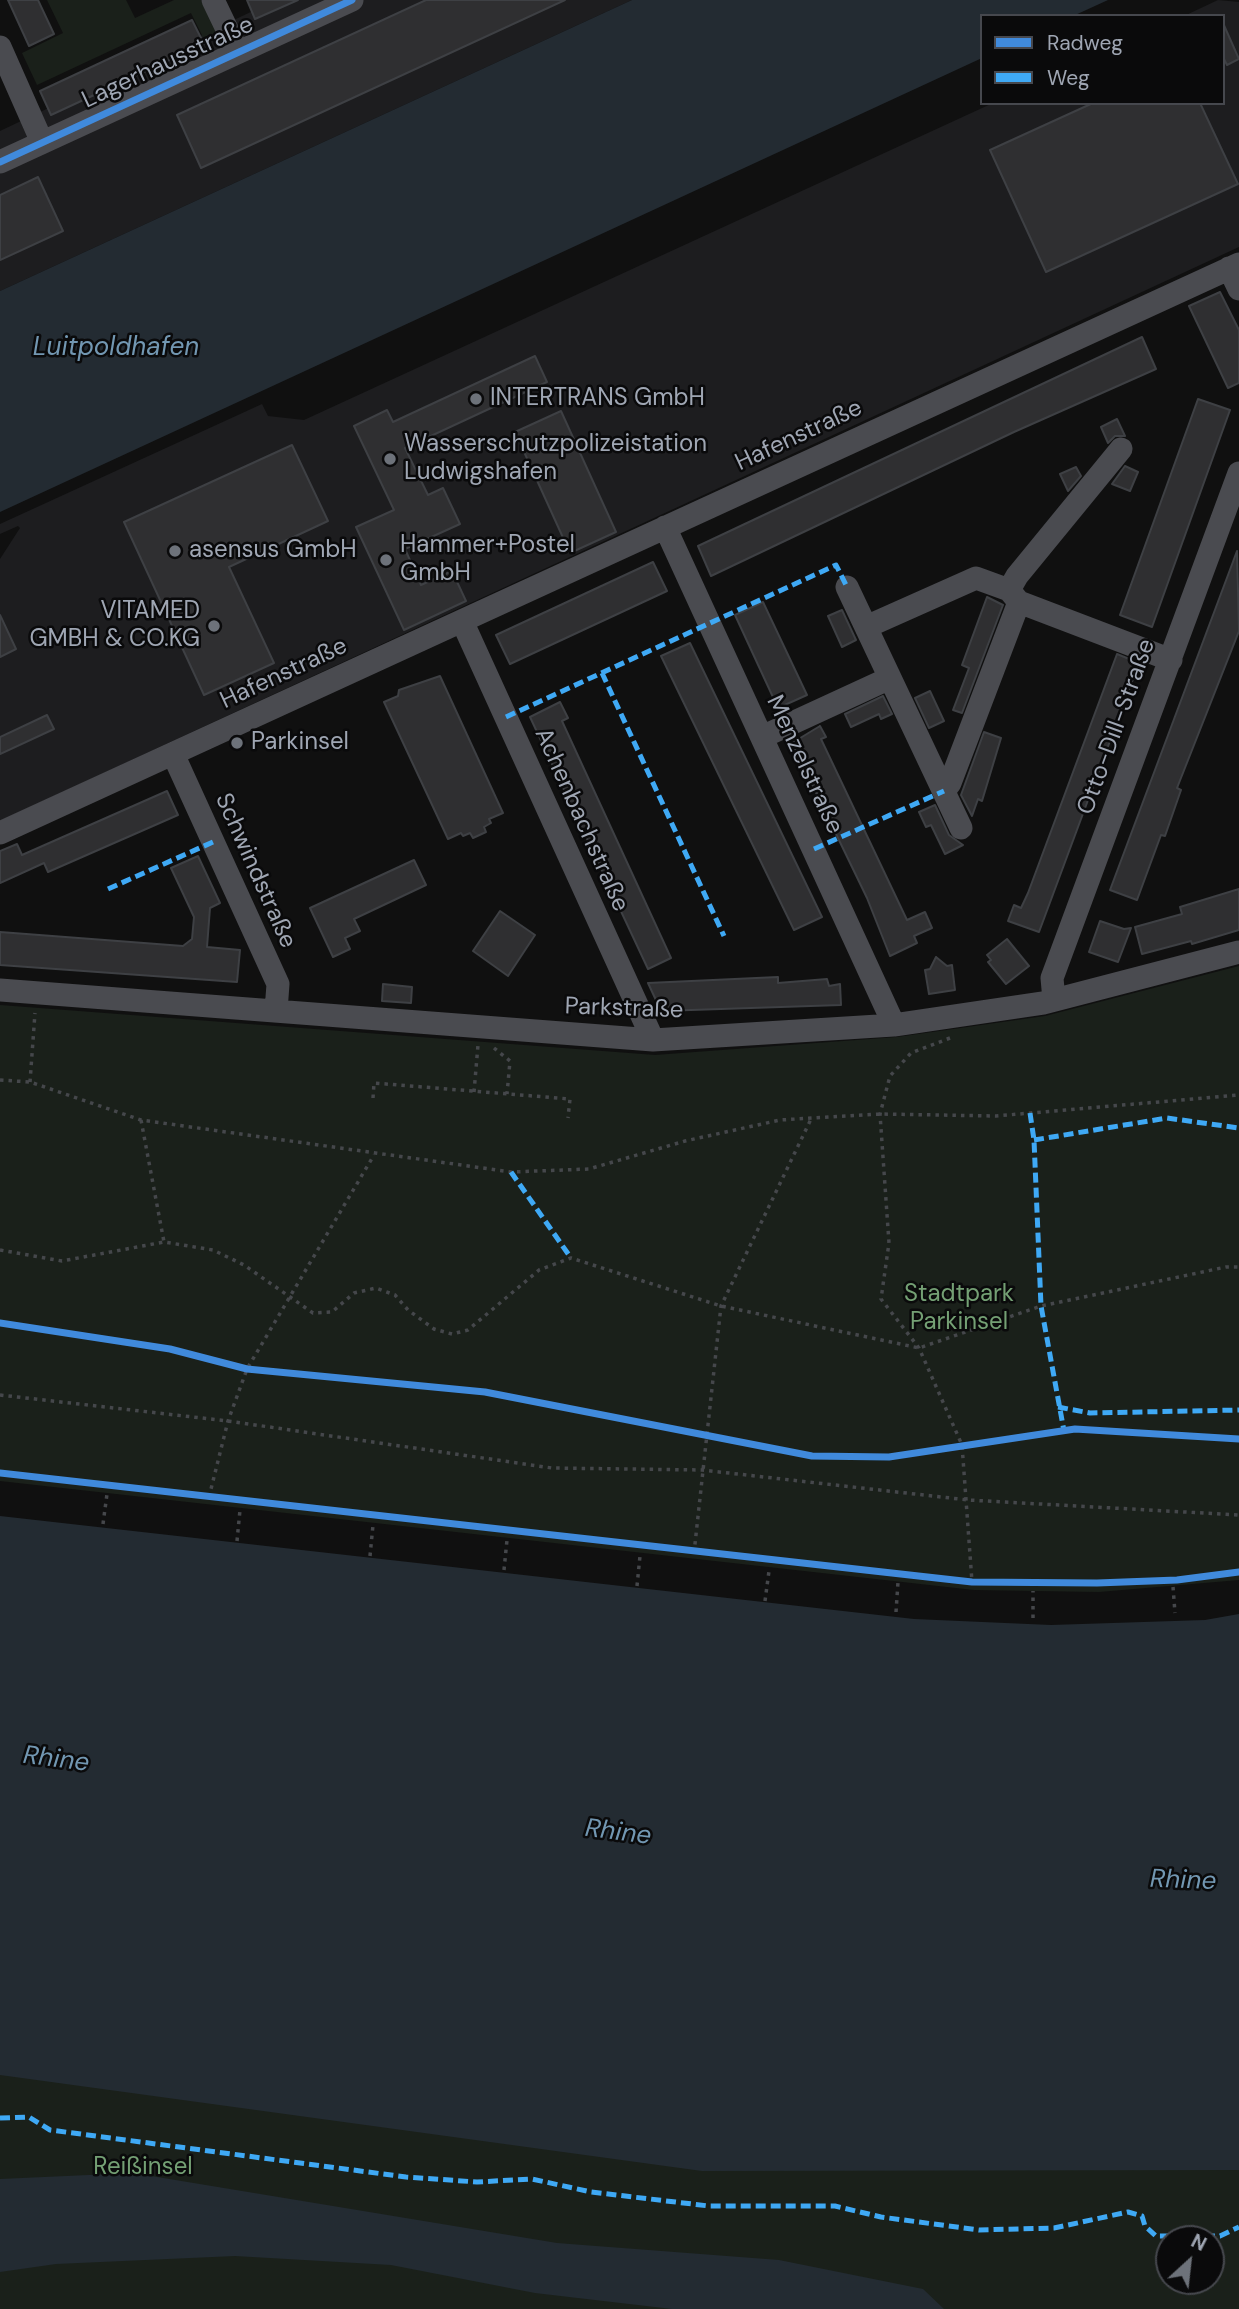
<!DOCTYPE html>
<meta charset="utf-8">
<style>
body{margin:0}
#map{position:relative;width:1239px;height:2309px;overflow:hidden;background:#101010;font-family:"DM Sans",sans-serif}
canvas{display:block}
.legend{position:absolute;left:980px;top:14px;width:245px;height:91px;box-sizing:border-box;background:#0a0a0b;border:2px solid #46484e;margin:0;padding:9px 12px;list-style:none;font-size:21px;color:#9fa6b3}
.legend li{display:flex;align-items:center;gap:14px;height:35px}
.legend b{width:35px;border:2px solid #46484e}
.north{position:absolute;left:1155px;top:2225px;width:70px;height:70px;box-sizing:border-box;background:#0a0a0b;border:2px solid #46484e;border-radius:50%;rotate:27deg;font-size:19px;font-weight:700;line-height:28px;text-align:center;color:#9fa6b3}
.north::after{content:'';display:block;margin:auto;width:24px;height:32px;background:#6d727a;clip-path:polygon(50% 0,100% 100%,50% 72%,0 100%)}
</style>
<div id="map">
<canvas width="1239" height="2309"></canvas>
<ul class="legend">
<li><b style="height:9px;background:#408adc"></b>Radweg</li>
<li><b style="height:9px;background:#3fa9f5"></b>Weg</li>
</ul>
<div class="north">N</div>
</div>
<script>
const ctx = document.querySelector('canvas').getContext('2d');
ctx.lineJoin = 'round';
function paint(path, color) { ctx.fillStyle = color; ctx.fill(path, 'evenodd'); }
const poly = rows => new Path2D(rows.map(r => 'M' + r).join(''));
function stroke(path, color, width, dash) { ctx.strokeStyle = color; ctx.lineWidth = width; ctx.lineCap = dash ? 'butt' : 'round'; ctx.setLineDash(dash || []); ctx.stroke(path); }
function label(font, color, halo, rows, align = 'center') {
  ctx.font = font + ' "DM Sans",sans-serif'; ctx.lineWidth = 5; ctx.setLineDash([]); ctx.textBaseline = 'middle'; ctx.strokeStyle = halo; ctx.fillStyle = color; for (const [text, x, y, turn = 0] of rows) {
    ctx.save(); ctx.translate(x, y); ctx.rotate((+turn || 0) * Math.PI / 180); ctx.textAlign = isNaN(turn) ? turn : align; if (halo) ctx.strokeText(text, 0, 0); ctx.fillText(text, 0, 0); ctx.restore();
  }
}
paint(poly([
 [276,0,632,0,0,291,0,131],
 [1218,0,1239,2,1239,247,0,821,0,559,20,528,18,526,0,534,0,524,262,404,268,416,304,420,993,103,1223,103,1223,16,1184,16]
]), '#1d1d1f');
paint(poly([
 [47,0,126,0,135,18,174,0,201,0,219,37,206,43,191,13,37,85,22,53,63,33],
 [1239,966,1239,1580,1099,1592,974,1590,0,1481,0,1005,655,1055,897,1037,1045,1016],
 [0,2013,1239,2095,1239,2309,0,2309],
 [1169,2239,1211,2239,1211,2281,1169,2281]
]), '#1a201a');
paint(poly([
 [632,0,1108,0,1073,16,982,16,982,58,0,512,0,291],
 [0,1516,914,1619,1051,1625,1205,1620,1239,1614,1239,2170,702,2171,0,2075],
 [133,2173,557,2243,779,2260,923,2289,944,2309,672,2309,535,2293,391,2265,235,2256,56,2264,0,2272,0,2179]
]), '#232b32');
const building = poly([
 [8,0,38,0,54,34,29,46,8,0],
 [247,0,298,0,255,19,247,0],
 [426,0,565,0,201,168,177,115,426,0],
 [192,20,204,44,51,115,40,91,192,20],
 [1223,23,1239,59,1227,65,1223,57,1223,23],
 [1093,103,1200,103,1238,184,1046,272,990,150,1093,103],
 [38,177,63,231,0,260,0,195,38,177],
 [1220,292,1239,330,1239,383,1228,388,1189,306,1220,292],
 [1142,337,1156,369,1014,432,711,576,698,546,1142,337],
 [535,356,547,382,405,448,428,495,443,488,460,524,405,549,421,585,452,571,466,601,404,630,356,527,394,510,354,426,387,410,393,422,535,356],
 [1198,399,1230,410,1152,627,1120,615,1198,399],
 [561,411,616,532,570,553,515,432,561,411],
 [1117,419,1125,436,1115,436,1108,443,1101,427,1117,419],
 [292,445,328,521,229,567,274,663,204,695,124,522,292,445],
 [1125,466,1138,472,1130,491,1112,484,1125,466],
 [1076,467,1081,476,1068,491,1060,474,1076,467],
 [1237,551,1239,631,1177,788,1181,790,1165,836,1161,835,1137,900,1110,890,1237,551],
 [653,562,667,591,510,664,496,635,653,562],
 [987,597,1003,605,962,713,953,710,969,668,962,665,987,597],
 [763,602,807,695,778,708,735,615,763,602],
 [842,610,856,640,842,647,828,616,842,610],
 [0,615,16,649,0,657,0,615],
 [690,643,822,917,794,930,661,656,690,643],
 [1117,654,1139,663,1039,932,1008,921,1014,905,1021,908,1028,893,1117,654],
 [440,676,503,813,489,819,491,823,484,827,486,832,473,838,470,833,463,836,461,833,448,839,384,702,398,696,399,690,440,676],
 [930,691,944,721,929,728,915,698,930,691],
 [883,696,892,714,881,719,879,714,851,727,845,714,883,696],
 [560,702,568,718,562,721,671,958,648,969,530,717,560,702],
 [47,715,54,729,0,754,0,737,47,715],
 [820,726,826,737,821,739,907,920,925,912,932,928,914,936,917,943,890,956,867,898,792,743,820,726],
 [984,732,1001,738,982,801,978,799,972,816,961,795,984,732],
 [167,791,178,815,48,872,44,863,0,883,0,851,17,844,22,855,167,791],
 [935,805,949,835,963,845,945,854,931,825,926,827,919,812,935,805],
 [198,856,220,903,210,908,207,947,240,950,237,982,0,965,0,932,183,946,192,939,194,917,171,868,198,856],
 [414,860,426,885,354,919,360,931,345,938,350,949,333,957,310,908,414,860],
 [1239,889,1239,930,1192,944,1191,941,1142,954,1135,927,1182,914,1180,907,1239,889],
 [500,911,535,935,508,976,473,951,500,911],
 [1100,921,1124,929,1131,928,1118,962,1089,952,1100,921],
 [1007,939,1029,966,1006,984,988,962,991,960,987,955,1007,939],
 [936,957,947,966,952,965,955,990,929,994,925,970,930,969,936,957],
 [778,977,778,983,827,979,829,986,840,984,841,1005,661,1011,648,983,778,977],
 [383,984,412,987,411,1003,382,1001,383,984]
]);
paint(building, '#2f2f31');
stroke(building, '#3e4044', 2);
stroke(poly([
 [950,1038,911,1053,890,1076,880,1114,889,1243,881,1299,919,1348,962,1445,972,1582],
 [494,1048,510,1061,507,1094],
 [0,1080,30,1082,141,1120,511,1172,589,1169,685,1141,780,1120,880,1114,996,1116,1239,1095],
 [30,1082,35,1013],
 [474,1092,478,1045],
 [373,1098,374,1083,570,1099,568,1118],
 [141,1120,164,1242],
 [0,1250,62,1261,164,1242,213,1250,244,1265,313,1313,332,1312,354,1293,376,1288,395,1295,408,1310,434,1329,452,1334,468,1330,539,1270,571,1258,721,1306,919,1348,1041,1306,1226,1267,1239,1267],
 [0,1395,228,1421,552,1468,702,1470,968,1500,1239,1515],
 [209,1497,228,1421,247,1369,374,1155],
 [103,1524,107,1494],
 [237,1541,240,1510],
 [694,1553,721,1306,812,1117],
 [370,1556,373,1525],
 [504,1570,507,1540],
 [637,1586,640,1556],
 [1173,1587,1175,1613],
 [765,1601,769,1571],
 [896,1612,898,1582],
 [1033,1618,1033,1591]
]), '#45474b', 3.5, [3.5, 5]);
stroke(poly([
 [213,0,238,52],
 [0,47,42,142],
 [0,162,352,0],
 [1229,268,1239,289],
 [665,527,894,1025],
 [847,587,961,828],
 [1009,590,1017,576,1121,449],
 [1019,602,1171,660],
 [462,621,653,1040],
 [866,627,976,578,1009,590,1019,602,950,783,944,791],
 [762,737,890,678],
 [173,754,278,984,276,1011],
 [0,833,1239,264],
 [0,990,653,1040,894,1025,1043,1003,1239,952],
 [1054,1000,1052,978,1239,473]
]), '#4a4b50', 23);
stroke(poly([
 [602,673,724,936],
 [506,717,836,565,847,587],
 [814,849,944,791],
 [108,889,213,842],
 [1030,1113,1034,1140,1041,1306,1064,1431],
 [1034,1140,1167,1118,1239,1128],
 [511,1172,571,1258],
 [1058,1407,1090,1413,1239,1410],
 [0,2118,29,2117,50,2130,406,2177,477,2182,532,2179,591,2192,709,2206,835,2206,881,2217,979,2230,1054,2228,1128,2212,1142,2216,1145,2226,1156,2236,1220,2236,1239,2227]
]), '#3fa9f5', 5, [10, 5]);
stroke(poly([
 [0,162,352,0],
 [0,1323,170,1349,247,1369,485,1392,812,1456,889,1457,1075,1429,1239,1439],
 [0,1473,972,1582,1097,1583,1177,1580,1239,1572]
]), '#408adc', 7);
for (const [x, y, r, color] of [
 [476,399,7,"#6d727a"],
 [390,459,7,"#6d727a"],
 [175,551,7,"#6d727a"],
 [386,560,7,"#6d727a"],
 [214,626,7,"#6d727a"],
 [237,743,7,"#6d727a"]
]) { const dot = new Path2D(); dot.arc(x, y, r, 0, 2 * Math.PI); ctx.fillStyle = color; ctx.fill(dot); stroke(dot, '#0a0a0b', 2.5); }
label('24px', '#9fa6b3', '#0a0a0b', [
 ["Lagerhausstraße",168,63,-25],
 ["Hafenstraße",799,436,-25],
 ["Hafenstraße",284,674,-25],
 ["Otto-Dill-Straße",1117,727,-70],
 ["Menzelstraße",804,765,65],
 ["Achenbachstraße",581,820,66],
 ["Schwindstraße",255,871,66],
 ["Parkstraße",624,1009,2]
]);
label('24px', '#9fa6b3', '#0a0a0b', [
 ["INTERTRANS GmbH",490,399],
 ["Wasserschutzpolizeistation",404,445],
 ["Ludwigshafen",404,473],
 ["Hammer+Postel",400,546],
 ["GmbH",400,574],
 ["asensus GmbH",189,551],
 ["VITAMED",200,612,"right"],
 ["GMBH & CO.KG",200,640,"right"],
 ["Parkinsel",251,743]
], 'left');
label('24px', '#74a074', '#0a0a0b', [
 ["Stadtpark",959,1295],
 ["Parkinsel",959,1323],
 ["Reißinsel",143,2168]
]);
label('italic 26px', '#7297b2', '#0a0a0b', [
 ["Luitpoldhafen",116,348],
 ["Rhine",56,1760,7],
 ["Rhine",618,1833,7],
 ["Rhine",1183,1881,2]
]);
</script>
